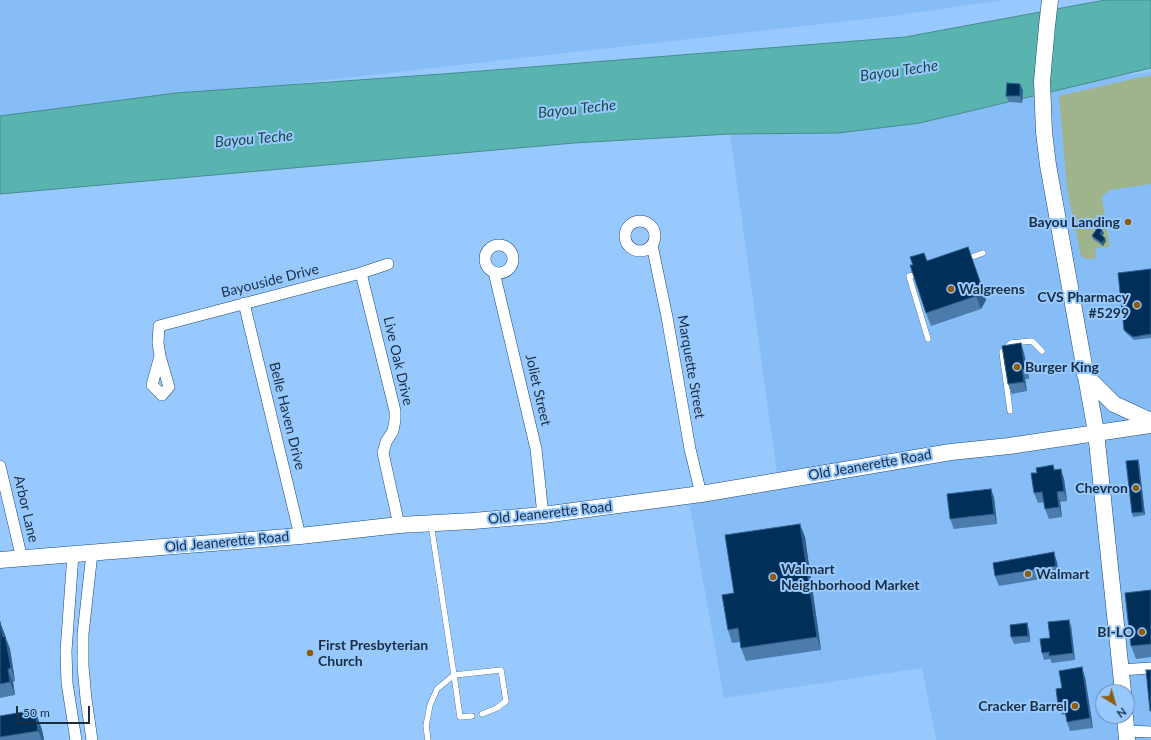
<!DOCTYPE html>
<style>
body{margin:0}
#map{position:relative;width:1151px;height:740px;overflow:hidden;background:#98c9fe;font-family:Lato,sans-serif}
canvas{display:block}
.north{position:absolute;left:1095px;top:684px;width:40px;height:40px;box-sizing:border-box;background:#98c9fe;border:1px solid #668bb3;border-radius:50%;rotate:143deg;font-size:11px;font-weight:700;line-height:16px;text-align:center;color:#1a2e42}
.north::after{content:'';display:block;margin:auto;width:14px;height:18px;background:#8f5c0b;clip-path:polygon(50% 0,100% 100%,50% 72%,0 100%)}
.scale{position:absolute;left:16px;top:706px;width:74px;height:18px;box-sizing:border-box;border:2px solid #1a2e42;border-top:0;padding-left:5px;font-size:12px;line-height:14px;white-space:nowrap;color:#1a2e42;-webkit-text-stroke:3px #98c9fe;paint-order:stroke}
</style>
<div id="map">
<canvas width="1151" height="740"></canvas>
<div class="north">N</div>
<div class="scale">50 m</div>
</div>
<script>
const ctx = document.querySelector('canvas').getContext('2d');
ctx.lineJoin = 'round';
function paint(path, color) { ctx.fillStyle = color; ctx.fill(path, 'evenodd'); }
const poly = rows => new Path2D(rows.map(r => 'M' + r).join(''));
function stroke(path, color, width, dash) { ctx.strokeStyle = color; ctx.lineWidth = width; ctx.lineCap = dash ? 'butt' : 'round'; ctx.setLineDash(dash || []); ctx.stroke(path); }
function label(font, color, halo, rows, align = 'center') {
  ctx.font = font + ' Lato,sans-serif'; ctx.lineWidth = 4; ctx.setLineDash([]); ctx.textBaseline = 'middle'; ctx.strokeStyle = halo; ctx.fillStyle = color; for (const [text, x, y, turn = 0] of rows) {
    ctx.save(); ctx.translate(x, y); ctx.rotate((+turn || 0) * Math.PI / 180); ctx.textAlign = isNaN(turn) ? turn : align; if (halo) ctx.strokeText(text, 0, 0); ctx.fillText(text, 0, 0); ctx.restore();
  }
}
paint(poly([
 [0,0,1003,0,893,16,0,117],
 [1151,72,1151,740,936,740,922,668,724,698,688,496,778,481,730,134],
 [1103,692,1127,692,1127,716,1103,716]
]), '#87bdf7');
paint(poly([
 [1151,76,1151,184,1110,190,1102,197,1110,247,1096,248,1095,259,1087,259,1081,256,1067,189,1059,96,1141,77]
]), '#9fb48c');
const water = poly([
 [1105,0,1151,0,1151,68,920,123,838,133,730,134,574,143,0,194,0,116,176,93,456,73,905,37,1105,0]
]);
paint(water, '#59b4af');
stroke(water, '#468c8e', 1);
const lane = poly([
 [966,259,983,253],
 [916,275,909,276,928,339],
 [1010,411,1002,352,1011,343,1032,341,1042,351],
 [472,716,460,717,454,675,501,670,506,701,497,708,482,714],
 [428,740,426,726,430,705,437,689,454,675,431,524]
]);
const street = poly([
 '625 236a15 15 0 1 1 30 0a15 15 0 1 1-30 0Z',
 [652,245,667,317,690,449,701,494],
 '485 259a14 14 0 1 1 28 0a14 14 0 1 1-28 0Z',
 [494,272,536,449,543,515],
 [361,273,395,411,395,420,393,431,386,442,383,453,399,525],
 [244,303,300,536],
 [160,356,152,385,162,395,169,387,160,356,158,343,159,326,361,273,388,264],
 [0,466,22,559],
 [92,553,83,634,83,666,86,699,92,740],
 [73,554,66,651,67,683,76,740],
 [1120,670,1151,668],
 [1126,731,1151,732]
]);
const secondary = poly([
 [1050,0,1047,26,1042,81,1044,132,1048,165,1096,432,1123,692],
 [1085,375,1114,404,1151,421],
 [0,560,300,536,399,525,473,521,543,515,701,494,951,452,1009,446,1151,425],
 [1125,716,1127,740]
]);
stroke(lane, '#1c4a77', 6);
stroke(street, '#1c4a77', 12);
stroke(secondary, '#1c4a77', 17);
stroke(lane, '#fff', 5.5);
stroke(street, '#fff', 11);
stroke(secondary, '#fff', 16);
paint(poly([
 [1023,90,1022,103,1009,102,1006,96],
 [1104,233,1102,236,1105,238,1106,241,1103,246,1093,239,1092,236],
 [968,247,986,300,981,309,931,326,926,313,927,261],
 [1151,269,1151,338,1134,340,1126,333,1124,330],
 [1024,353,1029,379,1025,379,1027,391,1012,394,1008,384],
 [1139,463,1145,515,1133,517,1132,513],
 [1053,465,1055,470,1064,479,1067,501,1060,502,1062,517,1049,519,1045,509,1044,502,1038,503,1034,493,1037,473],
 [991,489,994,498,997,524,954,529,950,519],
 [805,537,821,650,746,661,741,648,740,642,732,643,728,630,734,593],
 [1057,562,1059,576,999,586,995,576],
 [1151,590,1151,657,1136,659,1131,646],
 [0,622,10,649,15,681,13,682,15,695,0,698],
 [1071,626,1075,660,1052,663,1050,659,1044,660,1042,653,1050,638],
 [1029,630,1030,642,1014,644,1011,637],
 [1085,677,1093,728,1070,731,1067,722,1065,714,1062,715,1058,705,1062,688],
 [35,710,42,730,44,740,0,740,0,716]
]), '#4c7cac');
paint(poly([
 [1020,84,1023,90,1022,103,1020,96],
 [1102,230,1104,233,1101,237,1100,234],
 [1105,238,1106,241,1103,246,1102,243],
 [968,247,986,300,981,309,976,296],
 [1021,343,1024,353,1029,379,1025,369],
 [1022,369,1025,379,1027,391,1024,382],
 [1138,460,1139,463,1145,515,1143,512],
 [1061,469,1064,479,1067,501,1064,491],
 [991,489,994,498,997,524,994,514],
 [1057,492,1060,502,1062,517,1059,507],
 [800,524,805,537,821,650,817,637],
 [1054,552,1057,562,1059,576,1056,566],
 [1069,620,1071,626,1075,660,1073,653],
 [0,622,5,635,7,650,3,637],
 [1027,623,1029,630,1030,642,1028,636],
 [5,636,10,649,15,681,11,668],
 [1082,667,1085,677,1093,728,1090,718],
 [8,669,13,682,15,695,10,682],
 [35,710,42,730,44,740,42,740,38,731]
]), '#2e5e8b');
const building = poly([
 [1007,83,1020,84,1020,96,1006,96,1007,83],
 [1098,227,1102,230,1100,234,1105,238,1102,243,1092,236,1098,227],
 [968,247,982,287,976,296,926,313,910,265,913,265,910,257,924,253,927,261,968,247],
 [1151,269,1151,334,1133,337,1124,330,1118,273,1151,269],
 [1021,343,1025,369,1022,369,1024,382,1008,384,1002,346,1021,343],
 [1138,460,1143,512,1132,513,1126,461,1138,460],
 [1053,465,1054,470,1061,469,1064,491,1057,492,1059,507,1045,509,1042,492,1034,493,1031,473,1037,473,1036,468,1053,465],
 [991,489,994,514,950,519,947,494,991,489],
 [800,524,817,637,741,648,738,628,728,630,722,595,734,593,725,535,800,524],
 [1054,552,1056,566,995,576,993,563,1054,552],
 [1151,590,1151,644,1131,646,1125,593,1151,590],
 [1069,620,1073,653,1049,656,1049,652,1042,653,1040,639,1050,638,1048,622,1069,620],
 [0,622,3,637,5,636,11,668,8,669,10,682,0,684,0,622],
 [1027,623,1028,636,1011,637,1010,625,1027,623],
 [1082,667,1090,718,1067,722,1064,704,1058,705,1056,689,1062,688,1059,671,1082,667],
 [1146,670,1151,670,1151,711,1150,711,1146,670],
 [35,710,38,731,0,737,0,716,35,710]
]);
paint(building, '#00305a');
stroke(building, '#2e5e8b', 1);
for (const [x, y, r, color] of [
 [1128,222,4,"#8f5c0b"],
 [951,289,4,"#8f5c0b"],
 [1137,305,4,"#8f5c0b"],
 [1017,367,4,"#8f5c0b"],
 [1136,488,4,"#8f5c0b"],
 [1028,574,4,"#8f5c0b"],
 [773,577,4,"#8f5c0b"],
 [1142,632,4,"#8f5c0b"],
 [310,653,4,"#8f5c0b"],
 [1075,706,4,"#8f5c0b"]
]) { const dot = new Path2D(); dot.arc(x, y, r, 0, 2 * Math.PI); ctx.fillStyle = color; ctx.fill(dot); stroke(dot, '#98c9fe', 1.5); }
label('bold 14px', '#1a2e42', '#98c9fe', [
 ["Bayou Landing",1120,222],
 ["Walgreens",959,289,"left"],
 ["CVS Pharmacy",1129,297],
 ["#5299",1129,313],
 ["Burger King",1025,367,"left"],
 ["Chevron",1128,488],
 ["Walmart",781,569,"left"],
 ["Neighborhood Market",781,585,"left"],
 ["Walmart",1036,574,"left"],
 ["BI-LO",1134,632],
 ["First Presbyterian",318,645,"left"],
 ["Church",318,661,"left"],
 ["Cracker Barrel",1067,706]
], 'right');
label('14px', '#1a2e42', '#98c9fe', [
 ["Bayouside Drive",270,281,-14],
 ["Live Oak Drive",398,361,77],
 ["Marquette Street",691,367,80],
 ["Joliet Street",538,390,77],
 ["Belle Haven Drive",287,416,76],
 ["Old Jeanerette Road",870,465,-10],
 ["Arbor Lane",26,509,77],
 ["Old Jeanerette Road",550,513,-6],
 ["Old Jeanerette Road",227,542,-5]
]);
label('italic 15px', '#1e4846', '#98c9fe', [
 ["Bayou Teche",899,71,-8],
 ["Bayou Teche",577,109,-6],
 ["Bayou Teche",254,139,-5]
]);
</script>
